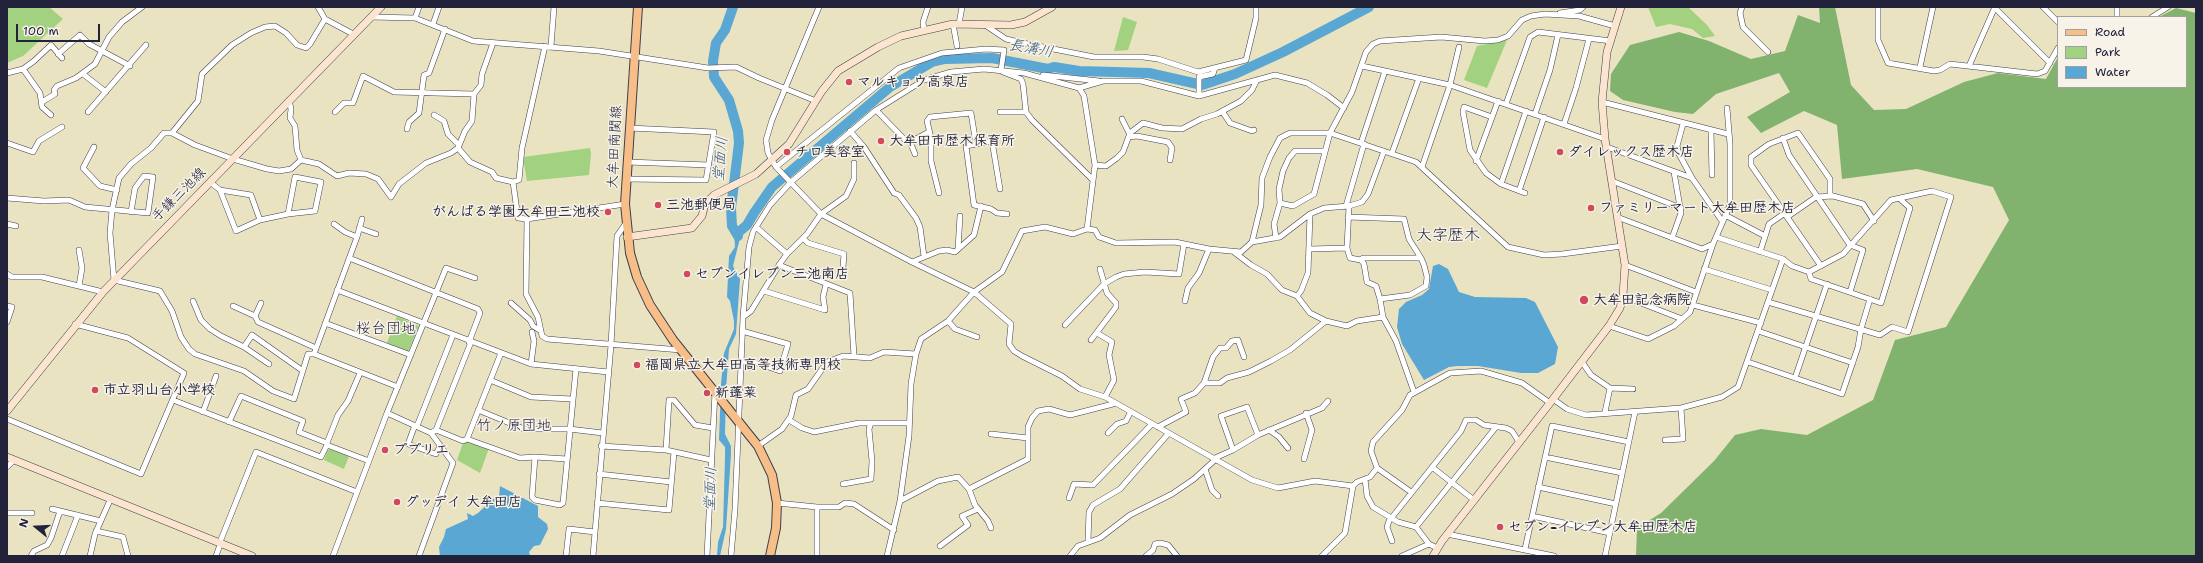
<!DOCTYPE html>
<meta charset="utf-8">
<style>
body{margin:0}
#map{position:relative;width:2203px;height:563px;overflow:hidden;background:#eae3c2;font-family:"Shantell Sans",sans-serif}
canvas{display:block}
.frame{position:absolute;inset:0;border:8px solid #22223b;pointer-events:none}
.legend{position:absolute;left:2057px;top:16px;width:130px;height:72px;box-sizing:border-box;background:#f7f3e8;border:1px solid #a29fa3;margin:0;padding:5px 7px;list-style:none;font-size:12px;color:#22223b}
.legend li{display:flex;align-items:center;gap:8px;height:20px}
.legend b{width:20px;border:1px solid #a29fa3}
.north{position:absolute;left:16px;top:507px;width:40px;height:40px;-webkit-text-stroke:3px #f7f3e8;paint-order:stroke;rotate:288deg;font-size:11px;font-weight:700;line-height:16px;text-align:center;color:#22223b}
.north::after{content:'';display:block;margin:auto;width:14px;height:18px;background:#22223b;clip-path:polygon(50% 0,100% 100%,50% 72%,0 100%)}
.scale{position:absolute;left:16px;top:24px;width:84px;height:18px;box-sizing:border-box;border:2px solid #22223b;border-top:0;padding-left:5px;font-size:12px;line-height:14px;white-space:nowrap;color:#22223b;-webkit-text-stroke:3px #f7f3e8;paint-order:stroke}
</style>
<div id="map">
<canvas width="2203" height="563"></canvas>
<div class="frame"></div>
<ul class="legend">
<li><b style="height:5px;background:#f7be88"></b>Road</li>
<li><b style="height:11px;background:#a2d17f"></b>Park</li>
<li><b style="height:11px;background:#59a7d2"></b>Water</li>
</ul>
<div class="north">N</div>
<div class="scale">100 m</div>
</div>
<script>
const ctx = document.querySelector('canvas').getContext('2d');
ctx.lineJoin = 'round';
function paint(path, color) { ctx.fillStyle = color; ctx.fill(path, 'evenodd'); }
const poly = rows => new Path2D(rows.map(r => 'M' + r).join(''));
function stroke(path, color, width, dash) { ctx.strokeStyle = color; ctx.lineWidth = width; ctx.lineCap = dash ? 'butt' : 'round'; ctx.setLineDash(dash || []); ctx.stroke(path); }
function label(font, color, halo, rows, align = 'center') {
  ctx.font = font + ' "Shantell Sans","Klee One",sans-serif'; ctx.lineWidth = 3; ctx.setLineDash([]); ctx.textBaseline = 'middle'; ctx.strokeStyle = halo; ctx.fillStyle = color; for (const [text, x, y, turn = 0] of rows) {
    ctx.save(); ctx.translate(x, y); ctx.rotate((+turn || 0) * Math.PI / 180); ctx.textAlign = isNaN(turn) ? turn : align; if (halo) ctx.strokeText(text, 0, 0); ctx.fillText(text, 0, 0); ctx.restore();
  }
}
paint(poly([
 [7,7,49,7,63,19,23,56,7,63],
 [1648,7,1688,7,1707,25,1715,36,1703,38,1692,29,1670,24,1656,27],
 [1123,17,1137,22,1128,50,1114,51],
 [1507,40,1487,88,1464,80,1477,46],
 [590,148,591,154,589,175,527,181,523,157],
 [397,316,419,326,408,352,387,343],
 [468,441,489,448,480,473,457,460,463,443],
 [331,449,349,456,344,469,324,460,328,450]
]), '#a2d17f');
paint(poly([
 [1819,7,1835,7,1851,85,1874,110,1906,109,1964,82,1998,73,2046,79,2058,57,2058,87,2186,87,2186,17,2159,17,2176,8,2196,13,2196,556,1636,556,1637,528,1661,513,1714,461,1735,435,1761,429,1807,435,1873,400,1895,340,1946,327,2009,220,1993,187,1917,169,1842,179,1837,125,1804,111,1761,133,1747,117,1790,92,1779,73,1716,94,1693,114,1675,112,1623,100,1610,91,1611,74,1630,45,1679,32,1709,41,1751,59,1785,51,1798,15,1820,23]
]), '#81b36e');
paint(poly([
 [748,221,753,223,748,230,742,230,733,266,740,279,736,334,729,349,726,389,725,434,731,446,731,454,726,529,720,556,717,556,718,542,723,527,725,458,725,447,719,440,721,384,724,353,734,329,734,321,730,301,727,297,729,256,735,247,734,233],
 [1439,264,1448,269,1459,292,1475,297,1526,298,1535,302,1558,347,1555,364,1538,373,1521,373,1478,366,1458,366,1449,367,1424,380,1402,344,1397,327,1399,309,1406,302,1422,295,1429,289,1433,266],
 [500,486,538,506,538,517,547,524,548,529,540,545,534,546,529,552,530,556,440,556,439,547,444,537,446,529,468,519,467,513,473,516,478,513,493,499,499,497]
]), '#59a7d2');
stroke(poly([
 [733,7,725,30,716,43,713,61,714,77,729,100,738,131,739,143,731,208,732,226,738,236],
 [740,231,747,225,754,213,772,187,890,87,932,62,945,59,992,58,1048,69,1054,67,1079,71,1149,73,1202,85,1235,74,1283,52,1369,7]
]), '#59a7d2', 10);
const street = poly([
 [318,7,325,19,353,34],
 [819,7,772,120,766,140,768,153,776,167,821,214,912,262,974,292,1011,324,1009,344,1014,351,1022,356,1062,376,1080,389,1105,397,1252,480,1278,488,1315,481,1353,486],
 [1742,7,1740,13,1743,27,1768,52],
 [1878,7,1878,40,1888,63,1934,71,1940,70,1950,64,2037,74,2045,71,2058,48],
 [1994,7,2050,63],
 [2043,7,2058,22],
 [1560,13,1580,10,1583,7],
 [371,17,415,18,473,41,599,51,708,68,736,67,759,78,816,101],
 [2117,17,2117,7],
 [2152,17,2168,7],
 [415,18,419,7],
 [433,24,439,7],
 [953,24,957,46],
 [959,24,962,7],
 [985,25,1006,39,1023,43,1094,57,1143,57,1158,59,1198,72,1246,60,1256,18,1256,7],
 [924,30,923,22,928,7],
 [551,46,554,7],
 [58,54,80,35,89,44,130,66],
 [1362,66,1450,85,1605,139],
 [1969,66,1995,7],
 [1920,67,1933,7],
 [23,69,40,93,42,107,51,115],
 [1003,72,1021,79,1023,84,1026,112,1032,120,1093,180],
 [7,73,23,69,34,61,51,45,62,58],
 [83,74,106,92],
 [1043,75,1099,81],
 [1079,88,1084,96,1095,165,1087,229],
 [1199,96,1199,77,1213,74,1215,68],
 [289,100,291,109,290,118,295,126,297,150,301,160],
 [42,102,55,94,54,90,57,86,76,78,95,64,109,37,122,22,142,7],
 [1602,102,1728,134],
 [1506,104,1530,37,1538,32,1611,41],
 [876,110,905,140,910,142,929,132],
 [1222,111,1230,123,1252,131,1254,130],
 [88,112,146,45],
 [335,112,344,103,353,103,363,76,394,92,474,94],
 [1000,112,1026,112],
 [1535,114,1550,70,1558,35],
 [434,115,444,121,448,134,459,145],
 [1492,117,1464,107,1463,112,1470,150,1486,173,1501,184,1525,193],
 [1122,119,1130,135],
 [1564,124,1576,88,1589,39],
 [1683,124,1677,146,1679,154,1692,178],
 [407,129,409,122,419,113,424,75,429,73,445,29],
 [850,131,864,147,894,193,899,195,916,218,920,227,924,256],
 [1711,131,1712,175],
 [172,133,198,101,202,74,232,45,251,33,265,27,275,26,286,33,297,45,306,48,310,44,325,19],
 [1129,137,1137,136,1168,142,1172,148,1170,160],
 [1783,138,1789,155,1850,245,1863,250,1850,292],
 [910,142,915,154],
 [7,143,33,152,39,141,62,127],
 [1361,143,1385,71],
 [94,147,83,168,100,186,117,190],
 [1607,147,1692,178,1722,221],
 [458,148,470,162,492,172,496,178,513,182,519,180,522,148,545,46],
 [1392,153,1419,78],
 [1476,161,1498,101],
 [627,162,709,165],
 [1095,165,1106,166,1117,158,1123,152,1130,133,1143,123,1162,128,1182,129,1201,119,1217,114,1241,101,1252,90,1257,80],
 [776,167,899,68,942,53,986,49,1004,50,1001,70],
 [1422,167,1450,85,1459,47],
 [626,179,706,180,714,132,629,128],
 [1612,181,1681,208],
 [210,182,220,190,236,231,260,220,288,214,315,211,321,182,295,177,288,214],
 [513,182,518,218,527,219,625,204],
 [1501,184,1526,111],
 [1000,189,992,141,966,146,974,205,991,209,997,213,1007,214],
 [220,190,251,195,260,220],
 [1519,191,1544,117],
 [939,193,931,161,931,138,927,121,930,117,971,113,976,144],
 [7,198,44,201,69,200,85,207,148,213,153,177,144,176,135,188,131,212],
 [1280,203,1293,206,1314,194,1330,133,1352,92,1366,52,1373,44,1380,41,1441,37,1485,41,1498,40,1508,36,1522,20,1531,16,1545,14,1579,16,1615,26],
 [1346,206,1364,144],
 [1349,206,1347,248,1350,258,1361,260,1363,258,1421,258,1424,265,1427,277,1426,286,1410,295,1380,299,1383,317,1396,341,1414,392],
 [1725,215,1765,236],
 [1348,217,1404,219,1409,239,1421,258],
 [1617,217,1702,249,1713,244],
 [1787,217,1816,197,1833,196,1863,204,1874,221],
 [527,219,526,294,538,317,542,336,547,339,681,350],
 [7,224,16,226],
 [756,227,787,254],
 [359,228,376,234],
 [357,237,362,219],
 [1716,237,1783,259,1792,266,1809,272,1843,254,1891,200,1932,191,1951,197,1908,332,1892,327,1880,335,1768,302],
 [803,238,808,243,844,254,843,267],
 [1276,238,1274,224,1280,203,1279,189,1283,171,1289,158,1295,151,1325,151],
 [1672,238,1681,213,1674,172],
 [1252,242,1261,205,1262,178,1270,157,1280,138,1290,133,1330,133,1416,162,1508,247,1544,255,1562,254,1622,246],
 [958,249,960,216],
 [1310,249,1347,248],
 [79,250,82,268,79,286],
 [1234,252,1251,265,1267,274,1282,290,1297,296,1310,313,1326,321,1347,326,1357,321,1383,317],
 [1760,252,1769,224,1785,213],
 [349,258,478,309,480,313,469,342],
 [1361,260,1364,264,1367,282,1376,286,1380,299],
 [912,262,939,251,947,250,955,252,974,235,981,206],
 [1625,265,1696,292],
 [1821,266,1751,165,1751,157,1769,144,1798,133,1830,179,1830,196],
 [1704,269,1772,290],
 [1809,272,1811,279,1881,303,1910,208,1900,199],
 [7,274,12,277,42,277,103,292],
 [337,290,531,364,608,372],
 [764,291,825,310,823,297,826,284],
 [1297,296,1301,291,1308,273,1310,214],
 [1623,296,1682,319],
 [193,301,201,320,210,329,221,336,244,347,269,364],
 [1185,301,1188,288,1199,273,1209,249],
 [511,303,530,320,533,326,541,331],
 [1693,305,1761,323],
 [7,306,12,307,7,322],
 [233,306,255,316,258,322,316,348],
 [255,316,261,303],
 [743,317,751,311,779,265],
 [948,321,955,329,977,337],
 [325,323,411,355],
 [1065,325,1104,284,1116,277,1124,274,1145,272,1179,274,1184,244],
 [1609,326,1648,339,1674,326,1690,312,1713,244,1730,205,1730,144,1727,108],
 [1758,331,1853,363],
 [1097,333,1112,342,1109,355,1114,380,1105,397],
 [1091,340,1116,307,1116,303,1107,293,1100,269],
 [244,347,252,335,303,371],
 [314,354,357,237,345,232,334,224],
 [854,356,850,293,779,265,787,254,807,234,821,214,846,196,854,179,854,163],
 [741,361,754,362,780,371,788,344,742,331],
 [1582,362,1591,375,1610,388,1605,412],
 [1748,362,1842,394,1858,347,1861,329,1870,299],
 [531,364,534,341,532,332],
 [1795,378,1827,284],
 [490,380,531,397,572,399],
 [1204,383,1213,357,1220,348,1226,348,1232,341,1238,340,1244,357],
 [398,387,314,354,308,354,294,399,273,391,244,371,195,354,189,349,181,337,172,311,160,291,114,280,110,233,112,210,119,178,131,164,151,148,164,133,172,133,195,145,233,159,267,169,279,171,291,169,301,160,319,164,337,176,349,173,366,174,378,179,391,197,399,184,426,163,451,153,458,148,465,131,472,121,474,94,481,85,482,74,493,43],
 [1610,388,1633,389],
 [1553,399,1567,409,1586,415,1681,408,1722,397,1738,387,1783,259],
 [173,400,321,457,327,445],
 [1247,407,1258,435,1233,450,1221,416,1247,407],
 [478,410,524,429,569,429,603,433],
 [203,412,216,376],
 [387,413,431,433],
 [7,419,141,474,184,373,128,338,75,324],
 [789,420,802,428,814,432,859,423,909,423],
 [229,422,241,396,303,421,299,432,327,443,327,445,369,461],
 [415,425,408,444,436,454,440,446],
 [417,426,453,335],
 [1158,427,1186,412,1181,399,1195,393,1204,383,1220,383,1227,378,1249,372,1271,361,1290,350,1326,321],
 [436,430,463,441,467,439,520,458,535,457,532,497,535,500,560,505,563,503,576,369],
 [1269,430,1279,437,1288,448],
 [1108,433,1117,424,1126,421,1130,413],
 [991,434,1028,438],
 [1258,435,1322,408,1328,401],
 [467,439,501,353],
 [1665,440,1683,439,1681,408],
 [327,443,338,415,348,401,360,373],
 [601,446,666,450,711,460],
 [758,446,782,429,791,416,796,395,808,389,827,362,843,356,870,358,884,352,916,354],
 [666,450,669,400,674,400,695,425,713,428],
 [535,457,567,459],
 [1545,457,1622,473],
 [1215,458,1233,450],
 [1304,459,1312,430,1306,413],
 [7,467,14,460],
 [1432,467,1474,500],
 [1377,468,1411,492],
 [1205,469,1212,490,1218,496],
 [599,474,671,482],
 [1365,479,1367,496,1373,507,1398,522,1416,527,1429,544,1437,548],
 [843,484,871,479,872,461,869,429,871,423],
 [1538,487,1616,504],
 [969,489,1028,459,1028,427,1032,418,1038,411,1049,409,1070,415,1113,404],
 [1069,498,1074,484,1093,485,1152,424],
 [900,501,938,481,958,477,969,489,975,505,988,521,991,528],
 [597,503,669,510,674,452],
 [777,503,817,507,839,507,845,503,854,504,894,530],
 [817,507,817,556],
 [52,509,101,521],
 [7,513,32,513],
 [1532,516,1610,533],
 [1416,527,1496,427],
 [96,531,123,537,128,556],
 [1447,534,1554,556],
 [1088,541,1089,512,1093,505,1120,489,1168,434],
 [1392,541,1387,527,1389,521,1461,431,1466,420,1476,420,1484,425,1506,428,1512,431,1519,442],
 [220,542,256,452,357,492],
 [940,546,968,525,962,516,978,509],
 [1525,549,1552,426,1629,442],
 [31,556,34,551,47,545,51,538,60,511],
 [62,556,78,515],
 [90,556,95,534,111,498],
 [216,556,221,542],
 [333,556,387,413,446,268,475,278],
 [419,556,453,463,431,433,436,430,471,342],
 [566,556,569,529,595,532],
 [593,556,611,345,617,236,626,223],
 [707,556,715,392],
 [731,556,735,509,743,317,749,247,753,232,770,205,791,182,876,110,924,80,951,72,984,69,1024,73,1079,88,1103,81,1141,81,1199,96,1275,75,1307,83,1327,95,1344,108],
 [887,556,900,501,909,436,911,384,916,354,921,339,948,321,974,292,1002,272,1022,231,1045,227,1073,234,1087,229,1095,230,1099,237,1116,243,1175,242,1209,249,1241,252,1252,242,1280,237,1310,214,1324,208,1349,206,1362,202,1368,194,1384,151],
 [1070,556,1078,546,1100,538,1130,515,1172,494,1194,479,1216,459],
 [1146,556,1153,550,1155,544,1160,543,1168,545,1177,556],
 [1322,556,1345,533,1353,486,1357,482,1370,477,1377,468,1371,451,1373,442,1402,410,1410,395,1450,373,1481,371,1522,383,1550,403],
 [1402,556,1429,544],
 [1605,556,1635,412]
]);
const secondary = poly([
 [627,237,692,228,702,216,705,204,714,195,756,174,789,144,822,91,838,71,878,47,901,36,953,24,1011,25,1025,22,1052,7],
 [7,411,103,292,381,7],
 [7,457,252,556],
 [1433,556,1442,541,1550,403,1609,326,1620,308,1623,296,1625,265,1605,139,1602,102,1607,52,1621,7]
]);
const primary = poly([
 [638,7,625,204,630,253,637,277,650,305,673,340,758,446,772,475,777,503,776,528,770,556]
]);
stroke(street, '#403f4f', 6);
stroke(secondary, '#403f4f', 8);
stroke(primary, '#403f4f', 10);
stroke(street, '#fff', 5);
stroke(secondary, '#fce5cf', 7);
stroke(primary, '#f7be88', 8);
for (const [x, y, r, color] of [
 [849,82,4,"#d1495b"],
 [881,141,4,"#d1495b"],
 [787,152,4,"#d1495b"],
 [1560,152,4,"#d1495b"],
 [658,205,4,"#d1495b"],
 [1591,208,4,"#d1495b"],
 [608,212,4,"#d1495b"],
 [687,274,4,"#d1495b"],
 [1584,300,5,"#d1495b"],
 [637,365,4,"#d1495b"],
 [95,390,4,"#d1495b"],
 [707,393,4,"#d1495b"],
 [385,450,4,"#d1495b"],
 [397,502,4,"#d1495b"],
 [1500,527,4,"#d1495b"]
]) { const dot = new Path2D(); dot.arc(x, y, r, 0, 2 * Math.PI); ctx.fillStyle = color; ctx.fill(dot); stroke(dot, '#f7f3e8', 1.5); }
label('bold 14px', '#22223b', '#f7f3e8', [
 ["マルキョウ高泉店",857,82],
 ["大牟田市歴木保育所",889,141],
 ["チロ美容室",795,152],
 ["ダイレックス歴木店",1568,152],
 ["三池郵便局",666,205],
 ["ファミリーマート大牟田歴木店",1599,208],
 ["がんばる学園大牟田三池校",600,212,"right"],
 ["セブンイレブン三池南店",695,274],
 ["大牟田記念病院",1593,300],
 ["福岡県立大牟田高等技術専門校",645,365],
 ["市立羽山台小学校",103,390],
 ["新蓬莱",715,393],
 ["ププリエ",393,450],
 ["グッデイ 大牟田店",405,502],
 ["セブン-イレブン大牟田歴木店",1508,527]
], 'left');
label('14px', '#22223b', '#f7f3e8', [
 ["大牟田南関線",615,147,-87],
 ["手鎌三池線",179,195,-45]
]);
label('italic 15px', '#385777', '#f7f3e8', [
 ["長溝川",1031,49,10],
 ["堂面川",721,159,-85],
 ["堂面川",711,489,-88]
]);
label('15px', '#22223b', '#f7f3e8', [
 ["桜台団地",386,329],
 ["竹ノ原団地",514,426]
]);
label('16px', '#22223b', '#f7f3e8', [
 ["大字歴木",1448,236]
]);
</script>
